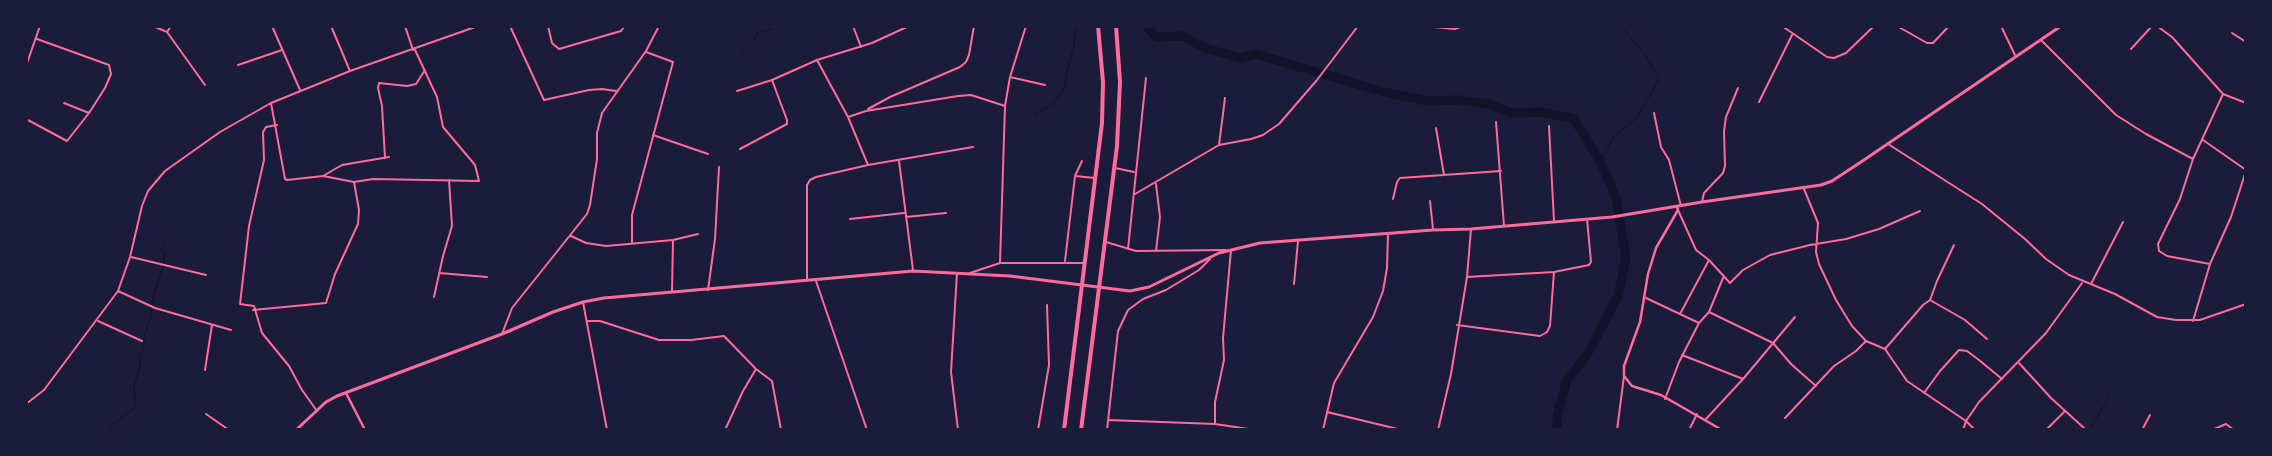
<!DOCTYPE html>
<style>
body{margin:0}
#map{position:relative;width:2272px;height:456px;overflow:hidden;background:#1b1b3a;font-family:"Archivo Narrow",sans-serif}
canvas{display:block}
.frame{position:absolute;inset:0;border:28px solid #1b1b3a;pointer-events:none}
</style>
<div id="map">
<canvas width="2272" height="456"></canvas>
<div class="frame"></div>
</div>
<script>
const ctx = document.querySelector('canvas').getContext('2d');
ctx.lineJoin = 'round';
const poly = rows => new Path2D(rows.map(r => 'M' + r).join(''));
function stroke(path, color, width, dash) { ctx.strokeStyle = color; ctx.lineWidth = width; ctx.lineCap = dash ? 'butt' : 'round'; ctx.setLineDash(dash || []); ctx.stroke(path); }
stroke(poly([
 [740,55,754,41,757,33,772,29,774,26],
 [1035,114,1053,104,1065,87,1066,76,1074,46,1075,26],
 [1600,161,1614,136,1636,119,1659,79,1646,56,1621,26],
 [105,430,132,410,136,404,134,387,140,365,140,356,144,347,144,337,151,316,154,293,163,269,165,253,161,250,165,242],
 [2089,430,2109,398]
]), '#12122b', 1);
stroke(poly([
 [1147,26,1156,37,1183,36,1207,49,1241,58,1256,54,1384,92,1427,101,1458,100,1488,104,1512,113,1541,112,1574,119,1600,161,1616,197,1626,257,1618,296,1587,355,1567,380,1557,416,1557,430]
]), '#12122b', 9);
stroke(poly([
 [153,26,167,32,205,85],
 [272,26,300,90],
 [331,26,350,71],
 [405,26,413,50],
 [510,26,544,100,589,90,602,89,616,91],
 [548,26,552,43,559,49,621,31,625,26],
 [853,26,861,47],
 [1423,26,1455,29,1463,26],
 [1782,26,1827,57,1834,58,1846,53,1874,26],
 [1897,26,1927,43,1933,43,1949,26],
 [2001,26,2015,55],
 [2157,26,2172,37,2223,94,2246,103],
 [167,32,171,26],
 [2232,33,2246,42],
 [2041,40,2116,115,2146,134,2193,159],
 [2131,49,2152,26],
 [817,60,848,117,868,165],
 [238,65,282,50],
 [26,66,40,26],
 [1010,77,1045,85],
 [737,91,772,80,817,60,872,43,909,26],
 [1759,102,1792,35],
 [64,103,89,113],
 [271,103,285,179,287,180,323,176,354,182,373,179,479,181,475,165,443,127,437,97,415,50],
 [868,109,890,97,960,67,966,62,969,55,974,26],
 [1654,113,1661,147,1669,160,1681,206],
 [848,117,866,111,958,96,971,95,1005,106],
 [26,119,67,141,89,113,105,88,111,74,109,65,37,39],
 [1496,122,1504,226],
 [277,125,266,127,263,132,264,160,249,226,240,304,254,306,262,333,289,366,302,390,317,411],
 [1549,126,1554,221],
 [1436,128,1444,175],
 [653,135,708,154],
 [2203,140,2246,170],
 [1888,144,1982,204,2025,239,2046,259,2069,275,2115,294,2157,317,2176,320,2200,320,2246,304],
 [1219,145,1225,98],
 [740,149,787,124,787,120,772,80],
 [385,158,382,106,378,88,379,83,407,86,416,84,425,70],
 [899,161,913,270],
 [1115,168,1134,172],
 [323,176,342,165,389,157],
 [1075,176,1095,178],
 [1156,184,1160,217,1156,251],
 [1804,189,1818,223,1816,252,1819,264,1836,300,1852,326,1866,341,1885,349,1907,381,1966,421,1975,430],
 [1135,194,1219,145,1251,139,1263,135,1279,124,1317,80,1358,26],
 [1393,199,1397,182,1400,178,1501,171],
 [1430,201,1433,229],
 [1702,202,1704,193,1723,173,1725,166,1724,131,1726,117,1738,88],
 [1678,210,1696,250,1709,260,1730,283,1743,270,1770,255,1810,245,1846,239,1879,229,1920,211],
 [906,217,946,213],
 [850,219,904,213],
 [571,236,586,243,606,246,673,240,698,234],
 [1106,242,1136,251,1226,250],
 [632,243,632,215,673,62,646,52],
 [1128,249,1146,78],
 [131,257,206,275],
 [1065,261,1075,176,1082,161],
 [1000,263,1005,106,1010,77,1026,26],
 [2210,264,2167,256,2159,251,2158,244,2180,199,2193,159,2223,94],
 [439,273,487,277],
 [957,273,951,372,958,430],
 [970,273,1000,263,1083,263],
 [1467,277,1554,272,1589,265,1591,262,1587,219],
 [807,280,807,185,810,180,816,177,868,165,973,147],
 [816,281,867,430],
 [1294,284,1298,241],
 [2091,284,2123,222],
 [708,290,715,239,719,167],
 [118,291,155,308,231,330],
 [672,292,673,240],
 [434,297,443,256,452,226,449,180],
 [1646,298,1699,323],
 [1930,300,1965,320,1987,339],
 [583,302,607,430],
 [253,310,326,303,335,274,358,224,359,210,354,182],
 [1709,312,1773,343,1791,364,1816,386],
 [1680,314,1709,260],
 [98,321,142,341],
 [587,321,600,321,659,340,691,340,724,336,756,369,772,381,781,430],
 [2193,321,2210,264,2231,217,2246,171],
 [1457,325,1540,336,1547,332,1550,326,1554,272],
 [502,334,512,308,587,214,590,205,597,159,597,133,602,113,646,51,659,26],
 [1885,349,1923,305,1930,300,1937,281,1954,245],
 [1682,355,1743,379],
 [2019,363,2051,398,2084,428],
 [205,370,212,325],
 [1924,393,1940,371,1959,350,1967,351,1979,360,2002,379],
 [1665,399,1679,362,1699,323,1709,312,1723,278],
 [26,404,44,390,118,291,130,257,142,206,148,191,165,171,220,132,271,103,350,71,478,26],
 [1327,412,1402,430],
 [206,414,229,430],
 [1785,418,1834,366,1856,351,1866,341],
 [1706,419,1743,379,1795,317],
 [1108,420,1215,424,1255,430],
 [1215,424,1215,402,1224,360,1223,338,1231,250],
 [725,430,743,391,756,369],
 [1038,430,1049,365,1047,305],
 [1107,430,1118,331,1128,310,1143,299,1166,290,1199,270,1210,259],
 [1323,430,1334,383,1373,317,1383,291,1387,268,1388,234],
 [1438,430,1451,374,1467,277,1471,229],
 [1617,430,1624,376],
 [1689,430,1697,414],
 [1963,430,1966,421,1979,402,2046,333,2082,283],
 [2046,430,2065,411],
 [2142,430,2150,415],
 [2212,430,2226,424,2234,430]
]), '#ff6b9d', 2);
stroke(poly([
 [1677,207,1678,210,1656,248,1648,274,1640,322,1624,366,1624,376,1632,386,1661,395,1722,430],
 [346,393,365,430]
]), '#ff6b9d', 2.5);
stroke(poly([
 [296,430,326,402,337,396,502,334,553,312,583,302,604,298,913,271,1010,276,1130,291,1149,287,1219,253,1260,243,1433,230,1471,229,1612,217,1702,202,1821,185,1832,181,1861,162,2061,26]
]), '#ff6b9d', 3);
stroke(poly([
 [1064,430,1102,123,1103,82,1098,26],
 [1081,430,1117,146,1120,82,1116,26]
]), '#ff6b9d', 4);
</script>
